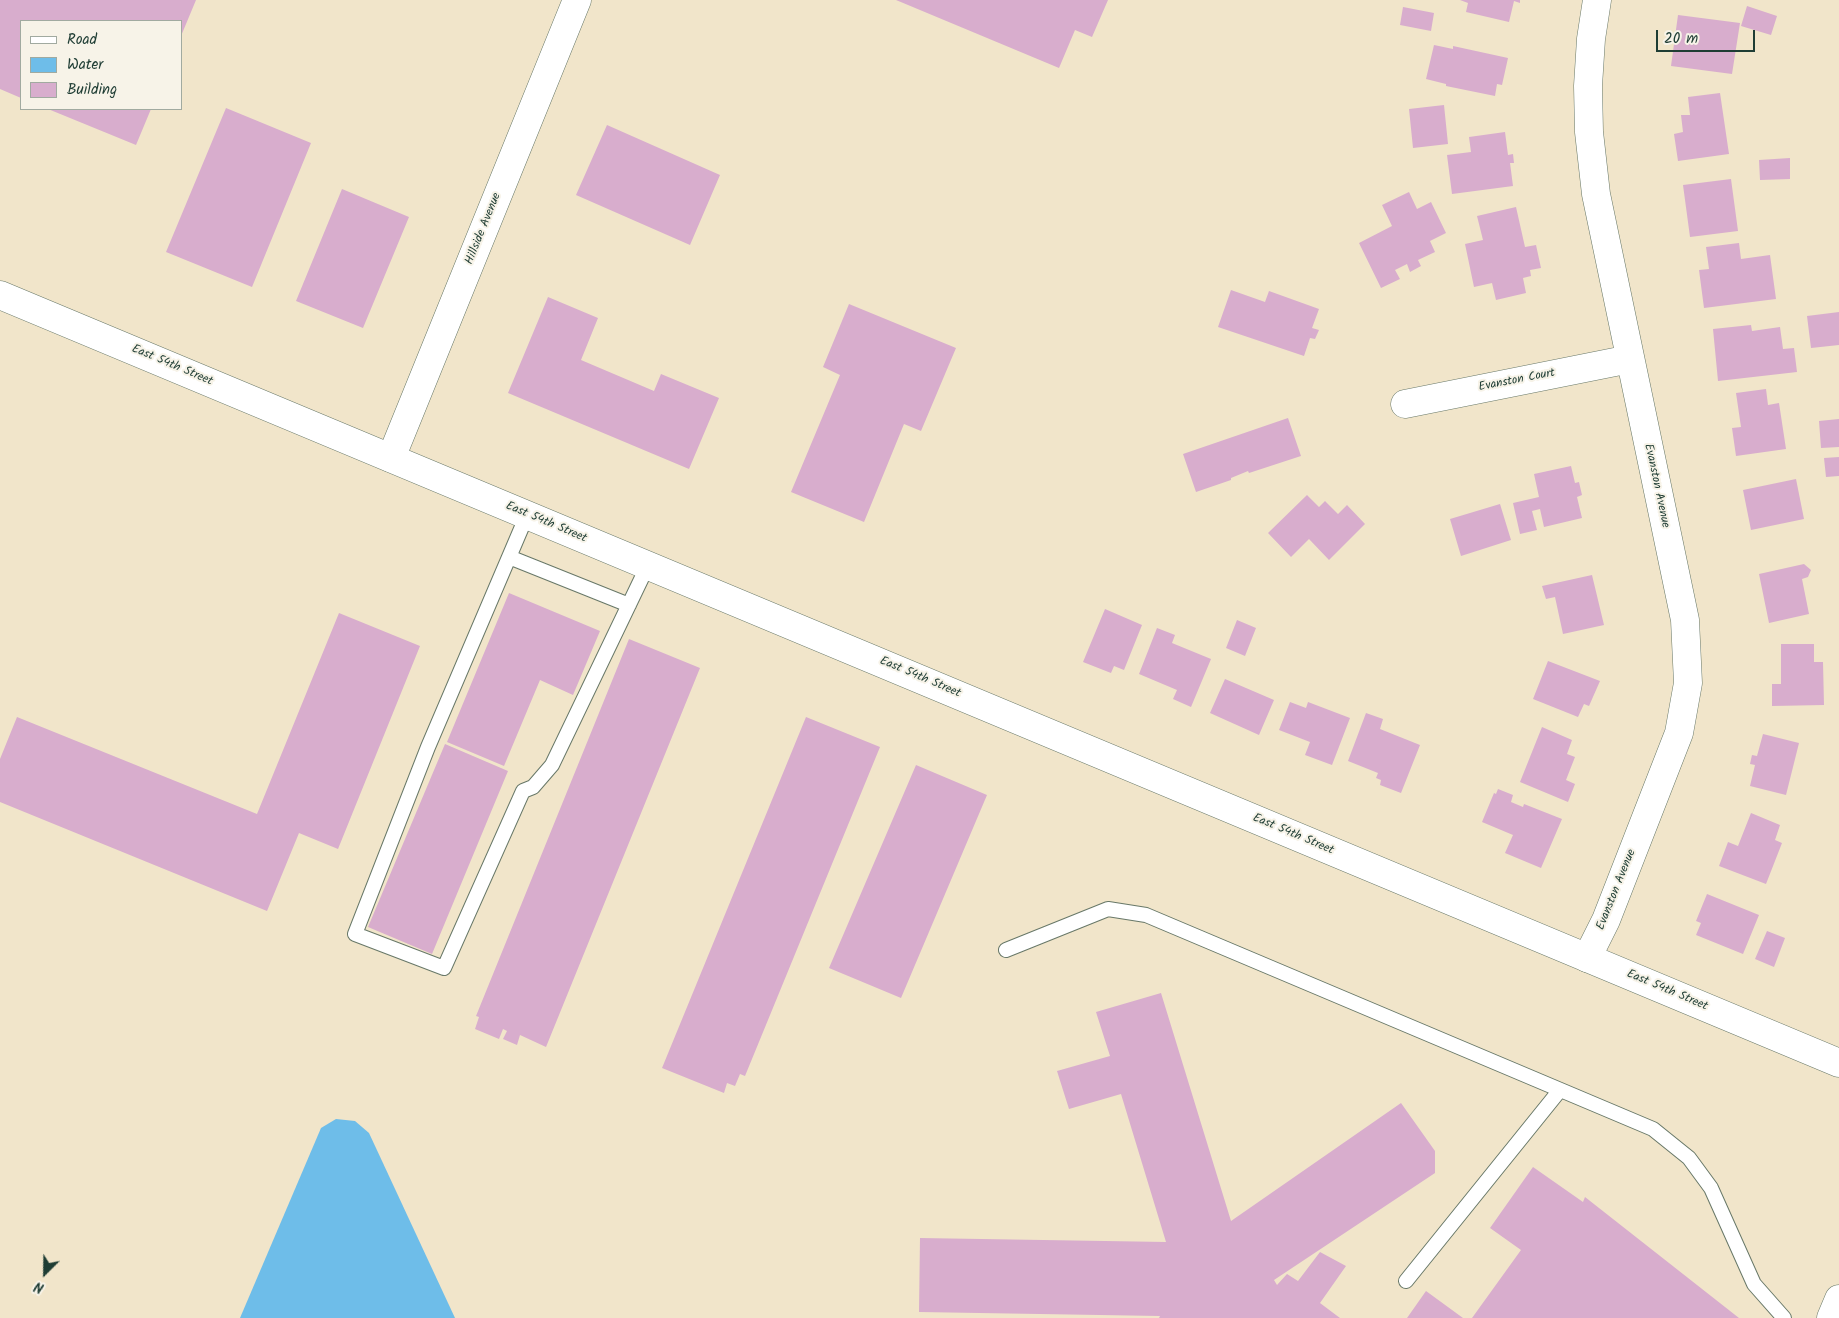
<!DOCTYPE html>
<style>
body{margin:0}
#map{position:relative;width:1839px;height:1318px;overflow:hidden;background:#f1e5ca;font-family:Kalam,sans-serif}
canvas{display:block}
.legend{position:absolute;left:20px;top:20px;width:162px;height:90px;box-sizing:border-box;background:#f7f3e8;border:1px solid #a1aaa0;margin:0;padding:6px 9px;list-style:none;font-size:15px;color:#1f3d34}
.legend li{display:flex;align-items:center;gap:10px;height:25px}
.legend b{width:25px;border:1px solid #a1aaa0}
.north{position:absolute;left:20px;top:1248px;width:50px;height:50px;-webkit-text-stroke:4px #f7f3e8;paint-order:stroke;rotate:203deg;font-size:14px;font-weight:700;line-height:20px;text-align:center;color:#1f3d34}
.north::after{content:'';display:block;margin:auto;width:18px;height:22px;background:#1f3d34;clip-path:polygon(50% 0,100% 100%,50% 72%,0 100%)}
.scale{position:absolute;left:1656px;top:30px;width:99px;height:22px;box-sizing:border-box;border:2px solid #1f3d34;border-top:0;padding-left:6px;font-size:15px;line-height:18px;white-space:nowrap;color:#1f3d34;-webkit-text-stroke:4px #f7f3e8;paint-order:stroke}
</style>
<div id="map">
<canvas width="1839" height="1318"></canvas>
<ul class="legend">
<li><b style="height:6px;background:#fff"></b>Road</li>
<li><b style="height:14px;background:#6ebde9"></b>Water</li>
<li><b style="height:14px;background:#d8adcd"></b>Building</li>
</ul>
<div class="north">N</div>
<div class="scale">20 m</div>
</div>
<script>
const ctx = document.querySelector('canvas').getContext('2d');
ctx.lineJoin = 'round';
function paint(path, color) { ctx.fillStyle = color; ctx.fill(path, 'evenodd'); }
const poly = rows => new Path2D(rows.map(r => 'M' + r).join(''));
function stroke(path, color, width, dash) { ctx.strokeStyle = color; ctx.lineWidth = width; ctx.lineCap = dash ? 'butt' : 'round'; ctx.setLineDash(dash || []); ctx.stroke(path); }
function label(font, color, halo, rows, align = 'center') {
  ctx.font = font + ' Kalam,sans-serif'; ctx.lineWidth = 4; ctx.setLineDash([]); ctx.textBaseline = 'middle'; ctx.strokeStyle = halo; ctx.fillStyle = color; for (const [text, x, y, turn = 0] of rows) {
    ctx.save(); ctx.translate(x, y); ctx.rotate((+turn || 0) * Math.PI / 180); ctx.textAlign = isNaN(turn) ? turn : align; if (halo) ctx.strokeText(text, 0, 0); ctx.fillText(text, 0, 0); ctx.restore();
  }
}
paint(poly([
 [336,1119,355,1121,369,1133,455,1318,240,1318,321,1128]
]), '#6ebde9');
paint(poly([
 [0,0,196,0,181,36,181,21,21,21,21,98,0,89],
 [896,0,1108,0,1092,37,1075,30,1059,68],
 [1460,0,1520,0,1520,3,1514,1,1509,22,1466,12,1468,3],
 [1747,6,1777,16,1771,35,1741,26],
 [1403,7,1434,13,1431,31,1400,25],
 [1678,15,1740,23,1732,74,1671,66],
 [1434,45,1453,49,1453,46,1508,58,1502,85,1497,84,1495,96,1446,86,1446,84,1426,79],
 [1720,93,1729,154,1678,161,1674,134,1683,132,1681,115,1690,115,1688,97],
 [1444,105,1448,144,1413,148,1409,109],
 [226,108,311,143,252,287,166,252],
 [48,109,151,109,136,145],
 [607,125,720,175,690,245,576,195],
 [1505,132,1508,155,1513,154,1514,163,1510,163,1513,186,1452,194,1447,155,1471,152,1469,137],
 [1790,158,1790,179,1760,180,1759,160],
 [1731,179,1738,231,1690,237,1683,185],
 [342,189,409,217,363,328,296,301],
 [1409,192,1417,209,1431,202,1446,233,1430,241,1435,252,1418,260,1421,266,1410,272,1407,264,1395,270,1400,279,1381,288,1359,243,1392,226,1382,205],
 [1516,207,1525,247,1536,245,1541,268,1530,270,1531,276,1523,278,1526,293,1496,300,1492,283,1474,287,1465,244,1483,240,1477,216],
 [1739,243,1741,259,1770,255,1776,299,1704,308,1699,270,1709,269,1706,247],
 [1231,290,1265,302,1269,291,1319,309,1312,328,1319,330,1315,339,1310,338,1304,356,1218,327],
 [548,297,598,318,581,360,654,391,661,374,719,398,689,469,508,393],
 [849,304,956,348,921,431,904,424,864,522,791,492,840,375,823,367],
 [1839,312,1839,345,1811,348,1807,316],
 [1751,325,1752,331,1780,327,1783,349,1794,348,1797,372,1718,381,1713,329],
 [1766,389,1768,405,1779,403,1786,449,1736,456,1732,428,1741,427,1736,393],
 [1288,418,1301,456,1249,473,1248,471,1231,478,1231,480,1196,492,1183,454],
 [1839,419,1839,447,1821,448,1819,421],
 [1839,457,1839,476,1826,477,1824,458],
 [1571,466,1575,483,1579,482,1582,495,1577,497,1582,518,1544,527,1540,509,1532,511,1537,530,1520,534,1513,503,1539,497,1534,474],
 [1796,479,1804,519,1751,530,1743,490],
 [1307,495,1319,507,1325,501,1338,514,1347,505,1365,524,1329,560,1309,539,1291,557,1268,533],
 [1500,504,1511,540,1461,556,1450,519],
 [1804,564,1811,570,1808,577,1802,579,1809,614,1769,623,1759,574],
 [1592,575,1604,625,1563,634,1555,597,1546,599,1542,586],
 [509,593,600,631,573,695,540,680,504,766,447,742],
 [1105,609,1142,625,1124,670,1114,666,1111,673,1083,662],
 [339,613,420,646,338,849,299,833,267,911,0,802,0,759,17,717,257,814],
 [1237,620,1256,628,1245,656,1226,648],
 [1157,628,1175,635,1172,643,1211,659,1191,707,1173,699,1177,690,1139,674],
 [629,639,700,668,546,1047,520,1035,517,1045,503,1039,507,1031,503,1029,499,1039,475,1029,479,1017,476,1016],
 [1781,644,1814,644,1814,662,1823,662,1824,705,1772,706,1772,684,1781,684],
 [1548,661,1600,681,1589,706,1584,704,1578,717,1533,699],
 [1225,679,1274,700,1259,735,1210,713],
 [1290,702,1306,708,1308,702,1350,718,1332,765,1305,755,1310,742,1279,730],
 [1366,713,1383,719,1380,729,1420,745,1401,793,1380,785,1381,780,1376,778,1378,773,1348,761],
 [806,717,880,747,745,1076,740,1074,735,1086,727,1083,724,1093,662,1068],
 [1542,727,1572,740,1567,754,1575,757,1566,780,1575,784,1568,802,1520,782],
 [1763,734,1799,743,1786,795,1750,786,1755,765,1750,764,1752,755,1757,756],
 [445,744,508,771,432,954,368,927],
 [916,765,987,795,901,998,829,968],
 [1498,789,1513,795,1511,802,1523,807,1524,804,1562,819,1541,868,1505,853,1513,835,1482,822,1494,793,1496,794],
 [1751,813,1780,825,1775,840,1782,843,1766,884,1719,866,1728,842,1738,846],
 [1707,894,1759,915,1743,954,1696,935,1701,923,1696,921],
 [1767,931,1785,938,1774,967,1755,959],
 [1161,993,1231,1221,1401,1103,1435,1151,1435,1173,1274,1280,1277,1285,1287,1274,1298,1281,1320,1252,1346,1266,1320,1303,1340,1318,1159,1318,1160,1316,919,1312,920,1238,1166,1242,1121,1094,1069,1109,1057,1071,1110,1056,1096,1012],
 [1533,1167,1583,1202,1585,1197,1739,1318,1472,1318,1521,1250,1490,1228],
 [1426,1291,1463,1318,1407,1318]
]), '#d8adcd');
const lane = poly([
 [527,515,428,747,355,934,444,968,523,791,533,787,552,765,648,565],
 [509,557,629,605],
 [1006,950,1108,909,1146,915,1653,1129,1689,1158,1711,1188,1754,1284,1784,1318],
 [1406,1281,1560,1090]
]);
const street = poly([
 [1405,404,1630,359],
 [391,458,577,0],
 [1587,958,1606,920,1679,733,1688,683,1685,620,1596,194,1589,132,1588,86,1591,39,1597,0],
 [1831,1318,1839,1299]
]);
const secondary = poly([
 [0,295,1839,1063]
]);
stroke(lane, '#687868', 16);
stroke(street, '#687868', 29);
stroke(secondary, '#687868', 29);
stroke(lane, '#fff', 14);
stroke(street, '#fff', 28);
stroke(secondary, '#fff', 28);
label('12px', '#1f3d34', '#f7f3e8', [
 ["Hillside Avenue",484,229,-68],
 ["East 54th Street",172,366,23],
 ["Evanston Court",1517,381,-11],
 ["Evanston Avenue",1656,486,78],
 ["East 54th Street",546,523,23],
 ["East 54th Street",920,678,23],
 ["East 54th Street",1293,835,23],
 ["Evanston Avenue",1617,890,-68],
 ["East 54th Street",1667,991,23]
]);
</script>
